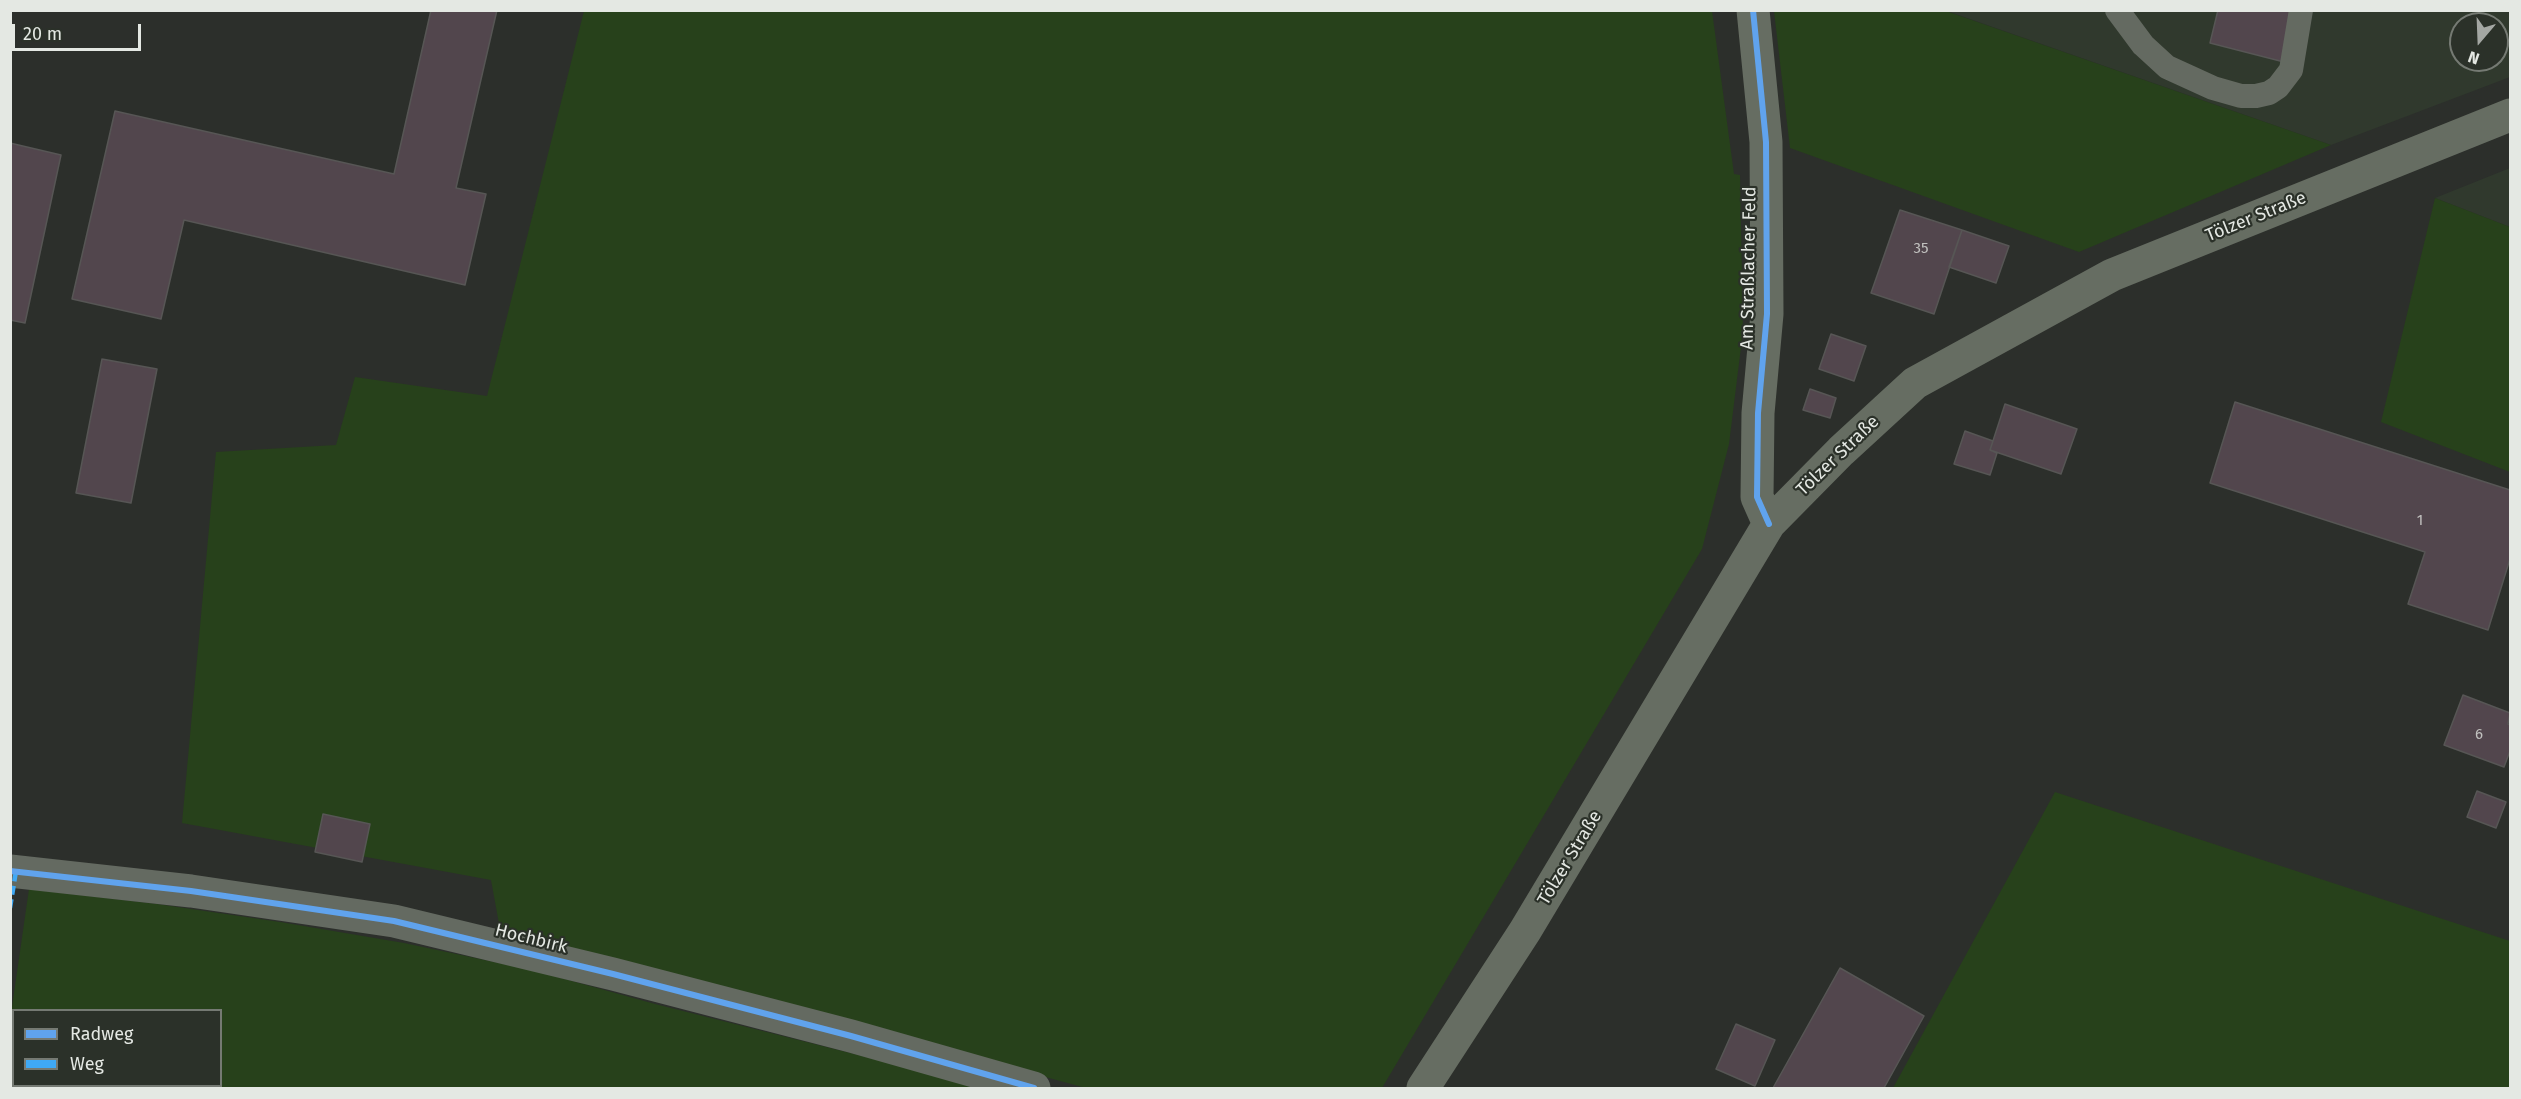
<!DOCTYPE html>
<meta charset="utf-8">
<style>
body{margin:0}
#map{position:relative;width:2521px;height:1099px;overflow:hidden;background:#2c2f2b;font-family:"Fira Sans",sans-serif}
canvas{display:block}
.frame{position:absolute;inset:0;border:12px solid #e4e8e3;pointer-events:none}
.legend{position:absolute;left:12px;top:1009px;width:210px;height:78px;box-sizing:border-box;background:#2b3129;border:2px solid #757a73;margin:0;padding:8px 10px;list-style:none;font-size:18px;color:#e4e8e3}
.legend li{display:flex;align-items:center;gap:12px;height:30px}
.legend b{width:30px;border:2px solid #757a73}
.north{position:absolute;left:2449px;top:12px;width:60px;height:60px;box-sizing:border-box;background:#2b3129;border:2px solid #757a73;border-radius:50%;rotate:199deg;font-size:16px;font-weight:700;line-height:24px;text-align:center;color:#e4e8e3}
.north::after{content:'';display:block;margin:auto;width:21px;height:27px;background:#a4a7a3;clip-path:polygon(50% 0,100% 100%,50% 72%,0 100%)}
.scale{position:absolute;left:12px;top:24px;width:129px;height:27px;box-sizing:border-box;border:3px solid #e4e8e3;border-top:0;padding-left:8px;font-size:18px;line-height:21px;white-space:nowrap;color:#e4e8e3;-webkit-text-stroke:4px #2b3129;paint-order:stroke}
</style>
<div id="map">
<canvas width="2521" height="1099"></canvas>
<div class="frame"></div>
<ul class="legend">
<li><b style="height:8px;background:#60a3ed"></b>Radweg</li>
<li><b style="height:8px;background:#3fa9f5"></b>Weg</li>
</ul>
<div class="north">N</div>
<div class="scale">20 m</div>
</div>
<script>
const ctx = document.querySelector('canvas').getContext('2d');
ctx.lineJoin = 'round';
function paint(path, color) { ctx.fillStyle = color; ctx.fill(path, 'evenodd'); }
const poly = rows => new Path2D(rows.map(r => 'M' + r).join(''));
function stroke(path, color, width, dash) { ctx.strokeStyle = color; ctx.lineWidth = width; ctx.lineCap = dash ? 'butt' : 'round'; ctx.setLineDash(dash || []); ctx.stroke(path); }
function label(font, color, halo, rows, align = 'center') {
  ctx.font = font + ' "Fira Sans",sans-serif'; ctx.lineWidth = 4.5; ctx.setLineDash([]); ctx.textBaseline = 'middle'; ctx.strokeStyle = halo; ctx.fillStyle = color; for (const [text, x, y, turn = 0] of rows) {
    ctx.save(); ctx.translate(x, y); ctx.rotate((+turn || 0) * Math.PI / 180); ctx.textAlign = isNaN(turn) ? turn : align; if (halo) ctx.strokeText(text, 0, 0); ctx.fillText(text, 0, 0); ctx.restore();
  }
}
paint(poly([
 [1947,11,2510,11,2510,77,2331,145],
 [2461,24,2497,24,2497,60,2461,60],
 [2510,168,2510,227,2435,198]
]), '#30392d');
paint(poly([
 [584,11,1712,11,1734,174,1740,175,1743,331,1729,444,1702,549,1382,1088,1086,1088,500,929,491,880,182,823,216,452,336,445,355,377,487,396],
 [1774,11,1946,11,2331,145,2079,252,1790,148],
 [2435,198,2510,227,2510,472,2381,422],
 [2055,792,2510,941,2510,1088,1893,1088],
 [29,889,157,904,280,922,404,943,532,970,655,1004,906,1067,980,1088,11,1088,11,1014],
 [14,1010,220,1010,220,1086,14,1086]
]), '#27411b');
const building = poly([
 [431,10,497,10,456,188,486,194,465,285,184,220,161,319,72,299,115,111,394,174,431,10],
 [2218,10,2297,10,2284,62,2210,43,2218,10],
 [10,143,61,155,25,323,10,320,10,143],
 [1900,210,1962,230,1934,314,1871,293,1900,210],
 [1962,230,2009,246,1996,283,1949,267,1962,230],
 [1831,334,1866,346,1854,381,1819,369,1831,334],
 [102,359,157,369,131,503,76,493,102,359],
 [1810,389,1836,398,1830,418,1803,410,1810,389],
 [2235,402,2510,490,2510,559,2488,630,2408,604,2425,552,2210,483,2235,402],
 [2005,404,2077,429,2061,474,1990,450,2005,404],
 [1965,431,1993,441,1990,450,1997,453,1990,475,1954,464,1965,431],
 [2463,695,2510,713,2508,724,2510,725,2510,751,2504,767,2444,745,2463,695],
 [2477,791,2506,802,2496,828,2467,817,2477,791],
 [323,814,370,824,362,862,315,852,323,814],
 [1840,968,1924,1016,1884,1088,1773,1088,1840,968],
 [1736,1024,1775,1040,1755,1086,1716,1069,1736,1024]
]);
paint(building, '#52464d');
stroke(building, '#575655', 1.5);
stroke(poly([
 [2117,10,2143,45,2167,67,2213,88,2241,96,2256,96,2269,93,2278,87,2291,70,2301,10]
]), '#646a61', 24);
stroke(poly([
 [10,871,191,891,394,921,613,974,851,1036,1034,1088]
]), '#646a61', 33);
stroke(poly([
 [1753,10,1766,142,1767,314,1758,413,1757,497,1769,524],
 [1423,1088,1525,931,1769,524,1841,451,1915,383,2112,275,2510,115]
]), '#666d62', 33);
stroke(poly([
 [10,908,16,871]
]), '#3fa9f5', 4.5, [9, 4.5]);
stroke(poly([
 [1753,10,1766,142,1767,314,1758,413,1757,497,1769,524],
 [10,871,191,891,394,921,613,974,851,1036,1034,1088]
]), '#60a3ed', 6);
label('15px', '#c0c0be', null, [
 ["35",1921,249],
 ["1",2420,521],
 ["6",2479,735]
]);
label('18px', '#e4e8e3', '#2b3129', [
 ["Tölzer Straße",2256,217,-22],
 ["Am Straßlacher Feld",1749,268,-89],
 ["Tölzer Straße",1838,456,-44],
 ["Tölzer Straße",1570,858,-59],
 ["Hochbirk",531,939,14]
]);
</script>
